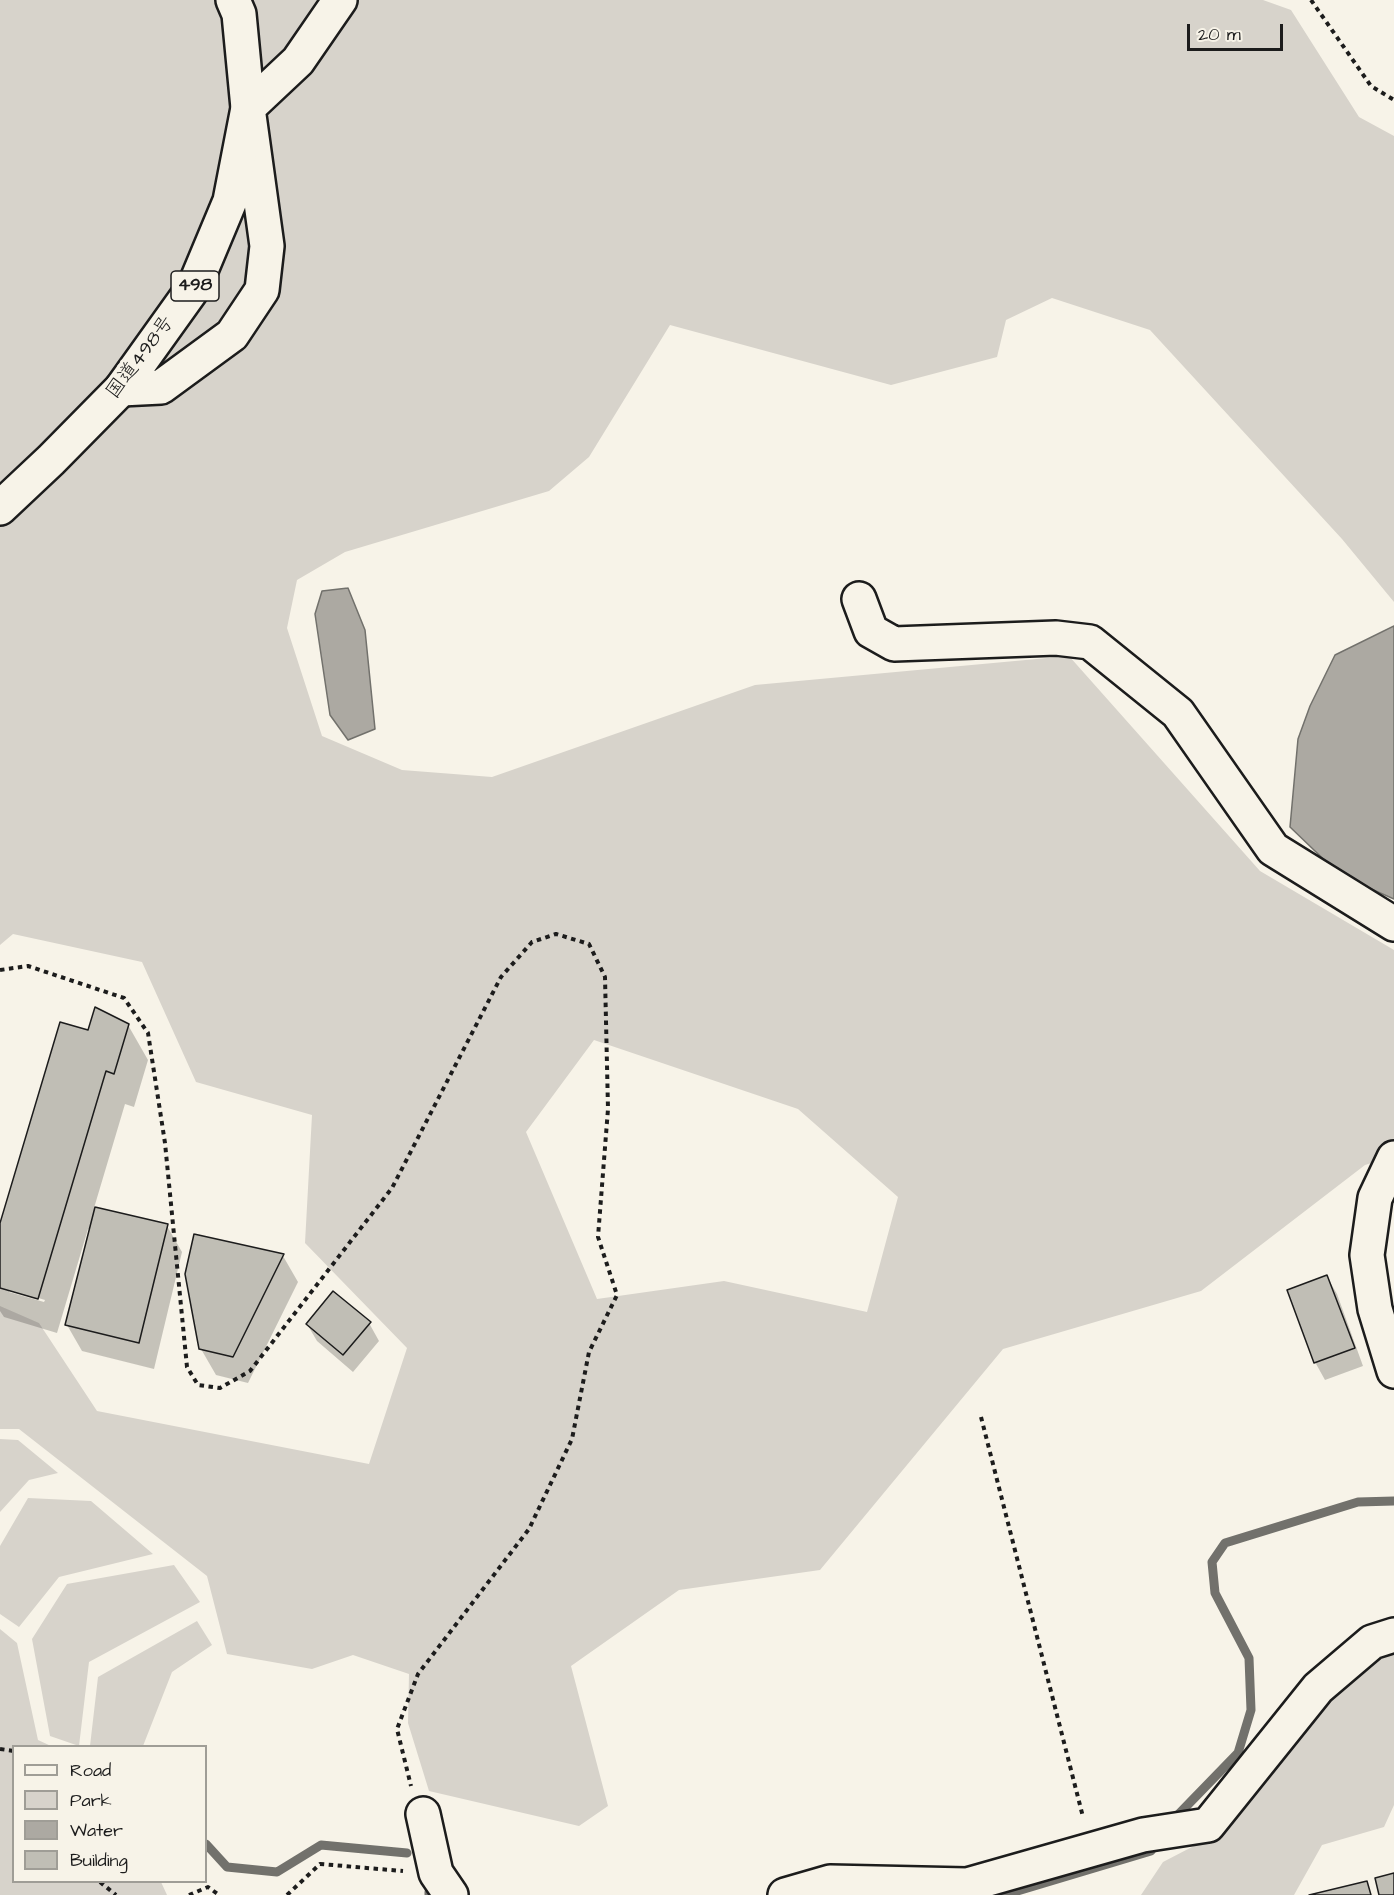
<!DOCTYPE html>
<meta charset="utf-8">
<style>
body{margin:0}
#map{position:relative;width:1394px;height:1895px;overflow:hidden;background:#f7f3e8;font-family:"Architects Daughter",sans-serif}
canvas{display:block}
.legend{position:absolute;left:12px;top:1745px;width:195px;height:138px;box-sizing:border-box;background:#f7f3e8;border:2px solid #9f9d96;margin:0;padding:8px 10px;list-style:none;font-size:18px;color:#1c1c1c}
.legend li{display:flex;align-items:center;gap:12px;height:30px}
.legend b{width:30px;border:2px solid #9f9d96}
.scale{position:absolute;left:1187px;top:24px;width:96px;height:27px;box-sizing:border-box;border:3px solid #1c1c1c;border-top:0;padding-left:8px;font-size:18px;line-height:21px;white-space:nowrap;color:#1c1c1c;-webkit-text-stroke:4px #f7f3e8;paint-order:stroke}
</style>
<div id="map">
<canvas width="1394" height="1895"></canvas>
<ul class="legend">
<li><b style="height:8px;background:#f7f3e8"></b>Road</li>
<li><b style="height:16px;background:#d7d3cb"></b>Park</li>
<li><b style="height:16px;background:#aca9a2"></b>Water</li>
<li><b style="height:16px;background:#c0beb5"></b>Building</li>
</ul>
<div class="scale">20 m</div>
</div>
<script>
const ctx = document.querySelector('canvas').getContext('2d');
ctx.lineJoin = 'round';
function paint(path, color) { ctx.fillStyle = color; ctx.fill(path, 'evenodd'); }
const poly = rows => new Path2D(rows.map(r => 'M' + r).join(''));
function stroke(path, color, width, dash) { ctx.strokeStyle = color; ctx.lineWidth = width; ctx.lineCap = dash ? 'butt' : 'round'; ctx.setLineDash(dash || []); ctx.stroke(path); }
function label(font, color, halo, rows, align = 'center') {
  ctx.font = font + ' "Architects Daughter","Klee One",sans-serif'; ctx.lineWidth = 6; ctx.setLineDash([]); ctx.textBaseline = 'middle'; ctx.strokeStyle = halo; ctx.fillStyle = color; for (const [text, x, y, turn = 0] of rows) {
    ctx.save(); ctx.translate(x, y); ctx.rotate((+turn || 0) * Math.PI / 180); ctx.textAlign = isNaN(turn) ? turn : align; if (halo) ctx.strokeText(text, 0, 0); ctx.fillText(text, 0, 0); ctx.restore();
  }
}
paint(poly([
 [0,0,1263,0,1291,10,1359,117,1394,136,1394,602,1342,539,1150,330,1052,298,1006,320,997,357,891,385,670,325,589,457,549,491,345,552,297,580,287,628,322,736,402,770,492,777,755,685,1069,656,1260,871,1394,950,1394,1156,1365,1165,1201,1291,1003,1349,820,1570,679,1590,571,1666,608,1806,579,1826,429,1791,408,1723,409,1674,353,1655,312,1669,227,1654,207,1576,19,1429,0,1429,0,1306,39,1323,97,1411,369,1464,407,1348,305,1243,312,1115,196,1082,142,962,13,934,0,945],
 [594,1040,798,1109,898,1197,867,1312,724,1281,597,1299,526,1132],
 [0,1439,18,1440,58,1473,29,1480,0,1512],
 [28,1498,91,1501,153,1554,59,1577,19,1627,0,1614,0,1546],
 [174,1565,200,1602,89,1662,79,1746,50,1736,32,1639,67,1584],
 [197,1621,212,1645,172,1672,143,1746,90,1746,98,1677],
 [0,1629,17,1643,38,1740,51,1746,14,1746,14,1882,161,1882,167,1895,0,1895],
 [1394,1651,1394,1805,1384,1827,1322,1845,1294,1895,1141,1895,1163,1862,1215,1835,1332,1687]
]), '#d7d3cb');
const water = poly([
 [348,588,365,630,375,729,348,740,330,715,315,614,322,591,348,588],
 [1394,626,1394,899,1340,875,1290,827,1298,739,1310,706,1335,655,1394,626]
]);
paint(water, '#aca9a2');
stroke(water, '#72716c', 1.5);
paint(poly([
 [128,1025,148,1060,134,1107,125,1104,94,1208,167,1226,182,1252,154,1369,82,1351,67,1325,91,1230,88,1229,57,1333,4,1317,0,1311,0,1229,89,1032],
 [9,1289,45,1300,44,1302,9,1292],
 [196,1236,283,1256,298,1282,248,1383,216,1375,201,1349],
 [1327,1277,1337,1294,1363,1366,1325,1380,1315,1362],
 [369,1323,379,1341,353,1372,317,1341,307,1324]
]), '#0003');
stroke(poly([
 [1173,1820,1238,1753,1251,1710,1249,1658,1215,1593,1212,1562,1225,1543,1358,1502,1394,1501],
 [206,1844,227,1867,277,1872,321,1845,407,1853],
 [429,1892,429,1895],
 [1004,1895,1151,1851,1158,1841]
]), '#72716c', 9);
const building = poly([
 [95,1007,129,1024,114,1074,106,1071,38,1299,0,1288,0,1223,60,1022,88,1030,95,1007],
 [95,1207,168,1224,139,1343,65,1325,95,1207],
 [194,1234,284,1254,233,1357,199,1349,185,1274,194,1234],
 [1327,1275,1355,1348,1314,1363,1287,1290,1327,1275],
 [333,1291,371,1322,343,1355,306,1324,333,1291],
 [1394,1873,1394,1895,1379,1895,1375,1878,1394,1873],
 [1367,1881,1371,1895,1309,1895,1367,1881]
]);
paint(building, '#c0beb5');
stroke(building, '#1c1c1c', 1.5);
const minor = poly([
 [121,389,161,387,232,335,262,290,267,246,248,108,298,61,340,0],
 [859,599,871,631,894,644,1056,638,1090,642,1178,713,1273,849,1394,924],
 [1394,1158,1375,1198,1367,1255,1375,1309,1394,1371],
 [423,1814,436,1873,451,1895],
 [785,1895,830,1882,967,1885,1143,1835,1208,1825,1318,1688,1372,1642,1394,1635]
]);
const highway = poly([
 [0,508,51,460,121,389,194,287,230,201,248,108,239,14,233,0]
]);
stroke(minor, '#1c1c1c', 38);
stroke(highway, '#1c1c1c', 38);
stroke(poly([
 [1311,0,1371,86,1394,100],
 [0,970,28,966,124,998,148,1033,165,1143,187,1367,198,1385,220,1388,250,1371,392,1188,501,977,532,942,556,934,589,944,605,977,608,1109,598,1237,617,1295,589,1352,572,1439,529,1529,418,1674,397,1729,411,1786],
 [981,1417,1083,1817],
 [0,1749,14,1751],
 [100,1882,116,1895],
 [189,1895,208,1887,219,1895],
 [287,1895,320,1864,403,1871]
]), '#1c1c1c', 4, [4.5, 4.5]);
stroke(minor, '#f7f3e8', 33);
stroke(highway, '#f7f3e8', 33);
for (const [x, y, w] of [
 [195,286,48]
]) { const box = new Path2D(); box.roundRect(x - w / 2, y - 15, w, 30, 4.5); ctx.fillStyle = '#f7f3e8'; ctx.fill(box); stroke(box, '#1c1c1c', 1.5); }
label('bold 18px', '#1c1c1c', null, [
 ["498",195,286]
]);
label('20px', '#1c1c1c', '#f7f3e8', [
 ["国道498号",141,358,-53]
]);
</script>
